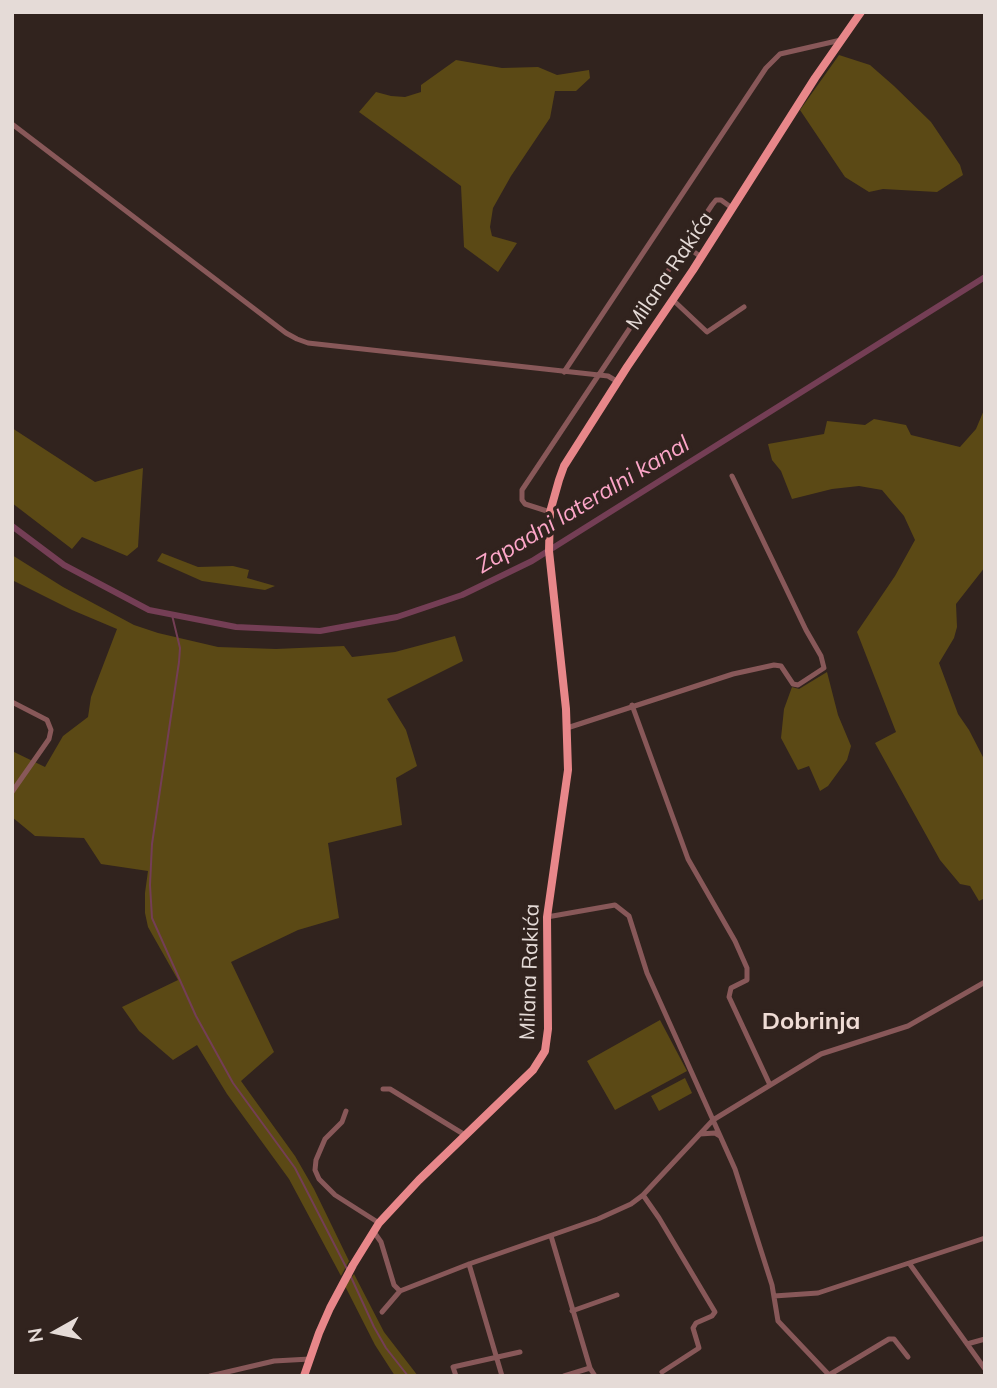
<!DOCTYPE html>
<meta charset="utf-8">
<style>
body{margin:0}
#map{position:relative;width:997px;height:1388px;overflow:hidden;background:#31231e;font-family:Mulish,sans-serif}
canvas{display:block}
.frame{position:absolute;inset:0;border:14px solid #e5dbd7;pointer-events:none}
.north{position:absolute;left:21px;top:1297px;width:70px;height:70px;-webkit-text-stroke:5px #31231e;paint-order:stroke;rotate:261deg;font-size:19px;font-weight:700;line-height:28px;text-align:center;color:#e5dbd7}
.north::after{content:'';display:block;margin:auto;width:24px;height:32px;background:#e5dbd7;clip-path:polygon(50% 0,100% 100%,50% 72%,0 100%)}
</style>
<div id="map">
<canvas width="997" height="1388"></canvas>
<div class="frame"></div>
<div class="north">N</div>
</div>
<script>
const ctx = document.querySelector('canvas').getContext('2d');
ctx.lineJoin = 'round';
function paint(path, color) { ctx.fillStyle = color; ctx.fill(path, 'evenodd'); }
const poly = rows => new Path2D(rows.map(r => 'M' + r).join(''));
function stroke(path, color, width, dash) { ctx.strokeStyle = color; ctx.lineWidth = width; ctx.lineCap = dash ? 'butt' : 'round'; ctx.setLineDash(dash || []); ctx.stroke(path); }
function label(font, color, halo, rows, align = 'center') {
  ctx.font = font + ' Mulish,sans-serif'; ctx.lineWidth = 7; ctx.setLineDash([]); ctx.textBaseline = 'middle'; ctx.strokeStyle = halo; ctx.fillStyle = color; for (const [text, x, y, turn = 0] of rows) {
    ctx.save(); ctx.translate(x, y); ctx.rotate((+turn || 0) * Math.PI / 180); ctx.textAlign = isNaN(turn) ? turn : align; if (halo) ctx.strokeText(text, 0, 0); ctx.fillText(text, 0, 0); ctx.restore();
  }
}
paint(poly([
 [839,55,870,65,894,86,931,122,960,165,963,175,937,192,883,189,869,192,845,177,800,110],
 [456,60,502,68,538,67,557,75,589,70,590,78,576,91,555,91,550,118,511,176,493,208,490,227,492,236,517,243,498,272,464,247,461,186,359,112,376,92,391,96,405,97,421,92,421,85],
 [984,410,985,567,956,604,957,627,954,638,939,663,958,714,969,730,985,761,985,898,979,901,970,886,960,884,940,860,875,743,896,732,857,632,895,576,915,540,904,516,882,490,859,486,832,489,792,499,781,471,772,460,768,444,824,434,827,421,865,425,874,419,906,425,911,435,960,447,976,429],
 [12,428,95,482,143,468,138,547,127,556,82,537,72,549,12,503],
 [162,553,198,567,233,566,249,570,247,578,275,586,265,590,202,581,157,561],
 [12,555,63,587,134,625,158,633,218,647,276,649,344,646,352,657,395,652,455,636,463,661,387,699,406,730,417,766,396,778,402,825,328,843,339,918,298,930,231,962,274,1052,241,1081,295,1156,314,1189,349,1261,341,1276,289,1179,227,1094,197,1045,173,1060,139,1031,122,1007,178,980,148,927,145,913,145,893,148,871,101,864,84,838,35,836,12,817,12,751,45,767,63,736,88,717,91,697,117,629,72,610,12,580],
 [827,672,838,715,851,746,847,760,828,786,820,791,809,766,798,770,781,738,784,709,792,687,799,689],
 [660,1020,687,1071,615,1110,587,1061],
 [685,1078,692,1093,659,1111,651,1096],
 [354,1274,384,1332,418,1376,395,1376,375,1345,345,1286]
]), '#5b4915');
stroke(poly([
 [172,615,180,648,179,662,152,844,150,885,152,918,196,1016,233,1083,295,1168,347,1269],
 [351,1277,374,1327,386,1348,408,1376]
]), '#743e55', 2);
stroke(poly([
 [12,526,64,565,149,610,236,627,320,631,397,617,462,595,532,561,985,277]
]), '#743e55', 6);
stroke(poly([
 [12,124,286,333,297,339,308,343,608,376,618,382],
 [686,246,701,257],
 [673,300,707,332,744,307],
 [564,372,766,68,780,54,841,40],
 [550,512,525,504,522,500,522,490,712,205,716,200,721,200,732,208],
 [12,702,47,720,51,730,49,739,12,792],
 [632,705,688,859,735,941,747,968,747,980,731,988,729,997,770,1085],
 [567,728,733,674,774,665,781,666,793,684,798,685,824,668,821,656,806,630,732,476],
 [547,917,615,905,629,916,647,973,735,1169,772,1285,778,1321,830,1376],
 [383,1089,390,1089,465,1135],
 [346,1111,342,1122,325,1139,316,1160,315,1170,319,1179,335,1195,379,1223],
 [700,1134,715,1133,720,1136],
 [643,1195,659,1218,715,1312,712,1316,696,1323,693,1328,699,1348,662,1372],
 [374,1232,381,1242,394,1285,400,1291],
 [551,1236,590,1368,595,1376],
 [909,1263,985,1238],
 [469,1264,502,1376],
 [774,1296,818,1293,909,1263,985,1369],
 [572,1311,617,1295],
 [382,1312,400,1291,469,1264,598,1219,631,1204,643,1195,713,1120,821,1054,908,1026,985,982],
 [967,1344,985,1339],
 [829,1375,889,1339,894,1339,908,1357],
 [210,1376,274,1361,310,1359],
 [456,1376,453,1367,520,1352],
 [564,1376,590,1368]
]), '#885859', 5);
stroke(poly([
 [304,1376,319,1333,330,1308,353,1265,379,1223,419,1180,533,1070,545,1051,548,1029,547,917,568,770,566,709,549,551,550,512,559,480,564,466,627,367,693,270,815,78,861,12]
]), '#e8878a', 8);
label('21px', '#e5dbd7', '#31231e', [
 ["Milana Rakića",670,271,-56],
 ["Milana Rakića",530,972,-88]
]);
label('italic 23px', '#fca6c8', '#31231e', [
 ["Zapadni lateralni kanal",583,505,-31]
]);
label('bold 24px', '#efdcd5', '#31231e', [
 ["Dobrinja",811,1022]
]);
</script>
